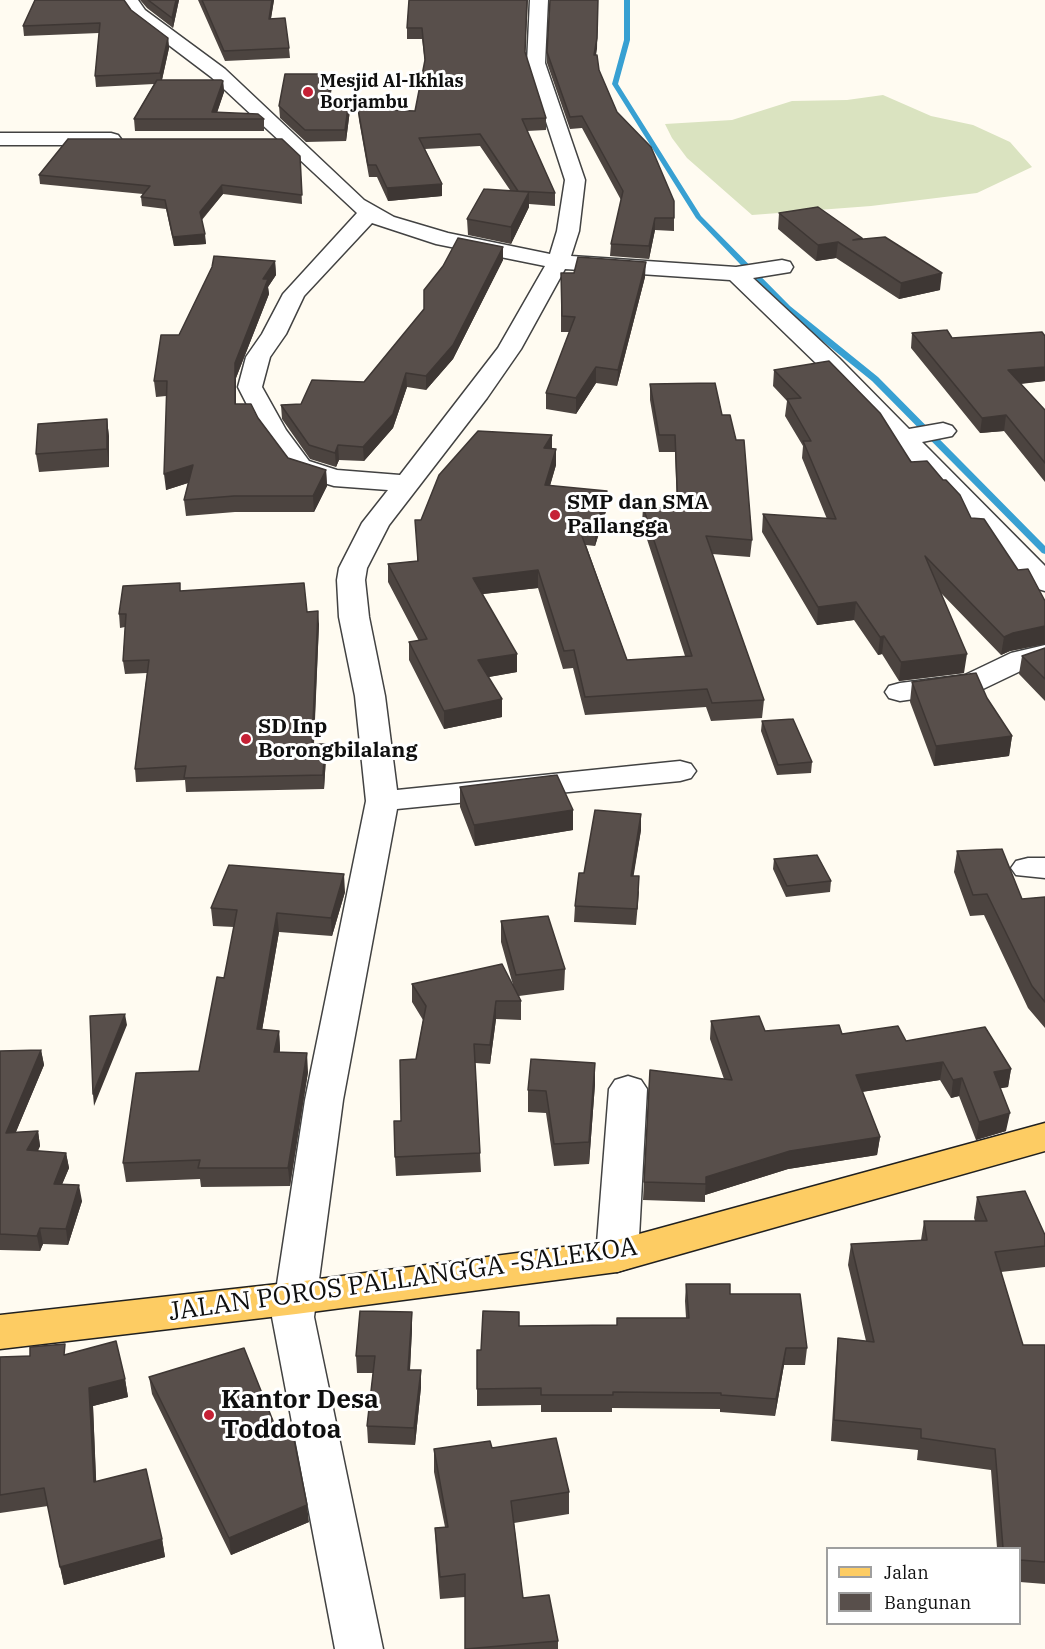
<!DOCTYPE html>
<style>
body{margin:0}
#map{position:relative;width:1045px;height:1649px;overflow:hidden;background:#fffbf1;font-family:"IBM Plex Serif",serif}
canvas{display:block}
.legend{position:absolute;left:826px;top:1547px;width:195px;height:78px;box-sizing:border-box;background:#fff;border:2px solid #9f9f9f;margin:0;padding:8px 10px;list-style:none;font-size:18px;color:#0f0f0f}
.legend li{display:flex;align-items:center;gap:12px;height:30px}
.legend b{width:30px;border:2px solid #9f9f9f}
</style>
<div id="map">
<canvas width="1045" height="1649"></canvas>
<ul class="legend">
<li><b style="height:8px;background:#fdcc63"></b>Jalan</li>
<li><b style="height:16px;background:#584f4b"></b>Bangunan</li>
</ul>
</div>
<script>
const ctx = document.querySelector('canvas').getContext('2d');
ctx.lineJoin = 'round';
function paint(path, color) { ctx.fillStyle = color; ctx.fill(path, 'evenodd'); }
const poly = rows => new Path2D(rows.map(r => 'M' + r).join(''));
function stroke(path, color, width, dash) { ctx.strokeStyle = color; ctx.lineWidth = width; ctx.lineCap = dash ? 'butt' : 'round'; ctx.setLineDash(dash || []); ctx.stroke(path); }
function label(font, color, halo, rows, align = 'center') {
  ctx.font = font + ' "IBM Plex Serif",serif'; ctx.lineWidth = 6; ctx.setLineDash([]); ctx.textBaseline = 'middle'; ctx.strokeStyle = halo; ctx.fillStyle = color; for (const [text, x, y, turn = 0] of rows) {
    ctx.save(); ctx.translate(x, y); ctx.rotate((+turn || 0) * Math.PI / 180); ctx.textAlign = isNaN(turn) ? turn : align; if (halo) ctx.strokeText(text, 0, 0); ctx.fillText(text, 0, 0); ctx.restore();
  }
}
paint(poly([
 [883,95,931,116,973,125,1010,142,1032,167,977,193,871,206,752,215,687,158,672,138,665,124,732,120,792,101,847,100]
]), '#dae3c0');
paint(poly([
 [624,0,630,0,630,40,618,84,701,216,790,306,878,377,1045,546,1045,554,1042,553,872,381,784,310,696,218,612,84,624,40,624,0]
]), '#38a0d2');
const street = poly([
 [120,0,138,0,145,10,225,69,364,200,394,217,448,233,550,254,557,231,565,180,527,63,530,0,548,0,545,63,585,180,579,231,571,256,736,267,782,260,790,262,793,267,790,272,753,278,839,358,909,429,943,423,952,426,956,431,952,436,922,442,1045,566,1045,591,1035,588,821,368,730,280,565,269,521,349,487,398,389,525,367,568,365,580,369,617,385,696,397,790,680,761,691,764,696,771,691,778,680,781,397,809,343,1100,314,1317,383,1649,335,1649,272,1317,305,1100,366,801,355,696,339,617,337,580,339,568,362,523,388,490,334,486,291,473,261,432,238,387,246,357,262,334,283,294,357,213,211,77,133,18,120,0],
 [372,223,436,244,545,266,498,348,400,475,337,470,309,461,286,430,262,387,270,357,286,334,304,296,372,223],
 [0,133,111,133,118,135,121,139,118,143,111,145,0,145,0,133],
 [1045,645,1045,663,1031,666,983,689,900,701,889,698,885,692,889,686,900,683,965,675,1011,653,1045,645],
 [1028,858,1045,858,1045,878,1016,875,1011,868,1016,861,1028,858],
 [628,1076,641,1080,647,1089,638,1256,632,1267,617,1272,602,1267,596,1256,609,1089,615,1080,628,1076]
]);
const primary = poly([
 [1045,1123,1045,1151,617,1272,296,1314,0,1349,0,1315,296,1282,617,1240,1045,1123]
]);
stroke(street, '#424242', 3);
stroke(primary, '#202020', 3);
paint(street, '#fff');
paint(primary, '#fdcc63');
paint(poly([
 [140,0,179,0,173,28,147,8],
 [198,0,274,0,271,19,289,48,290,58,225,61],
 [409,0,528,0,525,53,546,118,546,130,527,131,555,193,555,206,529,204,529,207,511,244,468,235,467,219,510,190,480,146,425,149,442,184,442,196,388,201,377,177,369,177,359,120,358,109,415,111,425,63,422,39,407,39,407,28],
 [598,0,596,55,599,70,617,112,674,201,674,231,655,230,649,259,610,256,611,244,621,200,582,128,570,129,547,63,547,52],
 [131,10,168,38,169,48,162,80,223,81,224,92,217,112,264,119,264,131,135,131,134,119,154,84,96,87,95,76,99,33,24,36,23,26],
 [332,85,330,99,350,110,346,141,306,142,280,118,279,106],
 [300,156,302,204,223,194,202,220,206,244,174,246,166,209,142,206,141,197,143,194,40,184,39,175],
 [779,213,862,239,940,290,899,299,836,258,816,261,778,229],
 [503,247,503,260,453,359,426,390,407,387,393,428,364,461,339,460,336,467,310,459,282,419,281,405,301,404,364,382],
 [275,261,276,275,268,287,269,294,236,378,236,404,258,418,288,458,326,470,327,486,314,512,235,512,186,516,184,500,188,483,166,490,166,396,156,397,154,381,179,335],
 [561,273,645,277,617,386,596,383,576,414,546,409,546,393,570,332,561,332],
 [912,333,952,338,1045,336,1045,381,1021,384,1045,410,1045,482,1004,431,980,433,911,348],
 [774,370,911,462,971,518,1045,601,1045,644,1010,651,1001,655,940,592,964,673,899,681,882,654,878,655,854,620,817,625,762,532,763,514,827,519,802,458,803,446,785,416,787,401,773,386],
 [650,384,722,415,752,540,750,557,712,554,764,700,762,718,711,721,706,707,585,715,573,668,563,669,538,588,483,594,517,672,488,677,502,699,502,717,444,729,409,660,409,642,419,641,388,582,388,564,417,561,421,520,552,435,552,448,556,465,550,486,607,491,607,508,595,546,586,545,627,660,685,656,642,524,643,507,677,509,675,452,659,452,650,400],
 [107,419,109,437,109,467,39,472,36,454],
 [181,591,307,612,319,624,314,744,325,744,326,757,324,789,186,792,185,780,136,782,135,769,147,673,125,674,123,661,125,627,120,628,119,614],
 [1045,648,1045,701,1019,674,1022,656],
 [912,682,987,698,1012,736,1009,756,934,766,910,702],
 [762,721,812,762,811,773,777,775,761,731],
 [460,787,573,810,573,830,475,846,460,807],
 [641,814,641,830,633,876,639,892,636,925,574,922,575,906,584,873],
 [957,851,1022,899,1045,897,1045,1028,1028,1008,984,915,970,916,954,872],
 [774,859,831,881,830,892,786,897,773,869],
 [345,892,332,936,279,932,262,1030,279,1031,280,1049,280,1052,308,1072,290,1186,201,1187,200,1179,126,1182,123,1163,199,1071,224,978,234,927,213,926,211,908],
 [501,921,565,969,564,990,519,996,521,1001,521,1020,496,1019,490,1064,475,1063,481,1172,396,1176,395,1157,401,1121,416,1059,423,1020,412,1002,412,984,513,985,501,942],
 [711,1021,765,1031,842,1034,906,1041,1011,1069,1008,1087,1000,1088,1006,1131,976,1140,959,1096,951,1098,940,1080,862,1092,880,1137,877,1155,788,1169,705,1195,705,1202,643,1200,650,1070,724,1079,710,1039],
 [41,1050,44,1065,16,1132,38,1131,40,1146,38,1151,66,1153,69,1168,62,1184,82,1201,68,1245,43,1244,40,1251,0,1250,0,1051],
 [595,1063,595,1084,589,1164,554,1166,546,1113,528,1112,528,1090],
 [977,1197,1045,1235,1045,1267,1001,1272,1023,1345,1045,1345,1045,1584,1020,1582,1020,1548,997,1548,991,1470,917,1460,918,1450,831,1441,836,1360,838,1338,866,1341,848,1265,851,1244,921,1240,924,1221,975,1221,974,1218],
 [686,1284,730,1294,807,1348,805,1365,784,1365,775,1416,720,1412,720,1409,612,1408,612,1412,541,1412,541,1405,477,1406,477,1389,481,1350,519,1312,519,1326,617,1325,686,1318,685,1301],
 [412,1312,412,1329,410,1370,421,1387,415,1445,368,1443,367,1426,373,1373,357,1373,356,1356],
 [67,1354,125,1379,128,1397,93,1406,96,1482,162,1539,165,1557,64,1585,48,1506,0,1513,0,1357],
 [149,1377,309,1522,231,1555,152,1394],
 [492,1448,569,1492,569,1514,514,1523,523,1598,558,1641,558,1649,465,1649,465,1597,440,1599,436,1550,435,1528,445,1527,434,1472,434,1449]
]), '#4c4440');
paint(poly([
 [176,0,179,0,173,28,172,18],
 [272,0,274,0,269,29,269,19],
 [598,0,597,49,594,66,594,55],
 [168,38,169,48,161,84,160,73],
 [331,74,332,85,329,110,328,99],
 [223,81,224,92,215,119,212,112],
 [349,99,350,110,346,141,345,130],
 [442,184,442,196,388,201,387,188],
 [222,185,223,194,200,221,200,212],
 [529,192,529,207,511,244,511,227],
 [655,218,655,230,649,259,649,246],
 [205,234,206,244,174,246,173,237],
 [838,242,836,258,816,261,818,245],
 [503,247,503,260,453,359,426,390,426,376],
 [275,261,276,275,268,287,269,294,236,378,236,420,235,404,235,363,263,279],
 [646,262,645,277,617,386,618,370],
 [942,273,940,290,899,299,901,283],
 [596,367,596,383,576,414,576,398],
 [1045,367,1045,381,1006,385,1008,370],
 [406,373,407,387,393,428,364,461,363,447],
 [1006,415,1004,431,980,433,982,418],
 [107,419,109,437,109,467,107,449],
 [552,435,552,452,544,448],
 [338,445,339,460,336,467,335,453],
 [556,449,556,465,545,502,545,485],
 [193,465,194,481,166,490,164,474],
 [326,470,327,486,314,512,313,496],
 [607,491,607,508,595,546,595,529],
 [538,570,538,588,473,595,473,578],
 [856,602,854,620,817,625,818,607],
 [318,611,319,624,313,758,312,744],
 [1045,626,1045,644,1010,651,1001,655,1004,637,1013,633],
 [884,636,882,654,878,655,880,637],
 [517,654,517,672,478,679,478,660],
 [967,654,964,673,899,681,901,662],
 [502,699,502,717,444,729,444,711],
 [1012,736,1009,756,934,766,936,746],
 [325,744,326,757,324,789,323,775],
 [573,810,573,830,475,846,474,825],
 [641,814,641,830,631,892,631,876],
 [344,874,345,892,332,936,331,918],
 [277,913,279,932,259,1048,257,1029],
 [496,1001,496,1019,490,1064,490,1045],
 [125,1014,127,1025,94,1106,93,1094],
 [279,1031,280,1049,275,1071,274,1052],
 [41,1050,44,1065,9,1148,6,1133],
 [307,1053,308,1072,290,1186,288,1168],
 [943,1062,940,1080,854,1093,856,1075],
 [595,1063,595,1084,589,1164,589,1142],
 [1011,1069,1008,1087,991,1090,994,1072],
 [962,1078,959,1096,951,1098,953,1080],
 [1010,1113,1006,1131,976,1140,979,1122],
 [38,1131,40,1146,30,1165,27,1150],
 [880,1137,877,1155,788,1169,705,1195,706,1177,790,1151],
 [66,1153,69,1168,56,1199,54,1184],
 [79,1185,82,1201,68,1245,66,1229],
 [40,1228,43,1244,40,1251,37,1236],
 [412,1312,412,1329,409,1387,408,1370],
 [786,1348,784,1365,775,1416,776,1399],
 [421,1370,421,1387,415,1445,414,1428],
 [125,1379,128,1397,93,1406,97,1500,94,1482,89,1388],
 [307,1505,309,1522,231,1555,229,1538],
 [162,1539,165,1557,64,1585,60,1567]
]), '#3e3734');
const building = poly([
 [35,0,124,0,131,10,168,38,160,73,95,76,100,23,23,26,35,0],
 [148,0,176,0,172,18,148,0],
 [202,0,272,0,269,19,285,18,289,48,224,51,202,0],
 [409,0,527,0,525,52,546,118,522,119,555,193,518,191,480,134,419,138,442,184,387,188,376,165,368,165,358,109,415,111,425,60,422,28,407,28,409,0],
 [550,0,598,0,597,38,594,55,597,55,599,70,617,112,651,147,674,201,674,218,655,218,649,246,611,244,623,191,582,116,570,117,547,52,550,0],
 [285,74,331,74,328,99,349,99,345,130,305,130,279,106,285,74],
 [157,80,221,80,223,81,212,112,258,114,264,119,134,119,157,80],
 [68,139,282,139,300,156,302,195,222,185,200,212,205,234,173,237,165,200,141,197,150,186,39,175,68,139],
 [484,189,529,192,511,227,467,219,484,189],
 [818,207,862,238,853,240,885,237,942,273,901,283,838,242,818,245,779,213,818,207],
 [458,238,503,247,453,345,426,376,406,373,393,414,363,447,338,445,335,453,309,445,281,405,301,404,312,380,364,382,424,309,424,290,443,266,458,238],
 [214,256,275,261,263,279,268,279,235,363,235,404,251,404,258,418,288,458,326,470,313,496,234,496,184,500,193,465,164,474,167,381,154,381,161,335,179,335,212,267,214,256],
 [578,257,646,262,618,370,596,367,576,398,546,393,575,317,562,316,561,273,574,273,578,257],
 [947,330,952,338,1042,332,1045,336,1045,367,1008,370,1045,410,1045,463,1006,415,982,418,912,333,947,330],
 [829,361,880,413,911,462,927,461,943,480,946,480,960,495,971,518,984,519,1018,570,1028,569,1045,601,1045,626,1013,633,1004,637,925,556,967,654,901,662,884,636,880,637,856,602,818,607,763,514,836,519,803,441,811,441,787,399,801,398,774,370,829,361],
 [715,383,722,415,730,415,736,440,744,440,752,540,706,536,764,700,712,703,707,689,585,697,574,650,564,651,538,570,473,578,517,654,478,660,502,699,444,711,409,642,427,639,388,564,418,561,415,520,421,520,439,475,478,431,552,435,544,448,556,449,545,485,607,491,595,529,579,528,627,660,692,656,643,507,678,509,675,435,659,435,650,384,715,383],
 [107,419,107,449,36,454,38,424,107,419],
 [180,583,180,591,304,583,307,612,318,611,312,744,325,744,323,775,184,778,186,766,135,769,149,660,123,661,126,614,119,614,123,586,180,583],
 [1045,648,1045,679,1022,656,1045,648],
 [976,673,987,698,1012,736,936,746,912,682,976,673],
 [793,719,812,762,778,765,762,721,793,719],
 [557,775,573,810,474,825,460,787,557,775],
 [595,810,641,814,631,876,639,876,637,909,575,906,579,873,584,873,595,810],
 [1002,849,1022,899,1045,897,1045,1002,1032,986,987,894,973,895,957,851,1002,849],
 [817,855,831,881,787,886,774,859,817,855],
 [229,865,344,874,331,918,277,913,257,1029,279,1031,274,1052,307,1053,288,1168,198,1168,200,1160,123,1163,136,1073,199,1071,217,977,224,978,237,910,211,908,229,865],
 [548,916,565,969,516,975,501,921,548,916],
 [502,964,521,1001,496,1001,490,1045,474,1044,480,1153,395,1157,394,1121,401,1121,400,1060,416,1059,426,1006,412,984,502,964],
 [125,1014,93,1094,90,1016,125,1014],
 [759,1016,765,1031,839,1025,842,1034,898,1026,906,1041,985,1027,1011,1069,994,1072,1010,1113,979,1122,962,1078,953,1080,943,1062,856,1075,880,1137,790,1151,706,1177,706,1184,644,1182,650,1070,732,1080,711,1021,759,1016],
 [41,1050,6,1133,38,1131,27,1150,66,1153,54,1184,79,1185,66,1229,40,1228,37,1236,0,1234,0,1051,41,1050],
 [531,1059,595,1063,589,1142,554,1144,546,1091,528,1090,531,1059],
 [1025,1191,1045,1235,1045,1246,995,1252,1023,1345,1045,1345,1045,1562,1020,1560,1020,1548,1003,1548,995,1449,921,1438,921,1429,834,1420,838,1338,874,1342,851,1244,927,1240,924,1221,987,1221,977,1197,1025,1191],
 [686,1284,730,1284,730,1294,800,1294,807,1348,786,1348,776,1399,721,1395,721,1393,613,1392,613,1395,541,1395,541,1388,477,1389,477,1350,481,1350,483,1311,519,1312,519,1326,617,1325,617,1318,689,1318,686,1284],
 [360,1311,412,1312,408,1370,421,1370,414,1428,367,1426,375,1356,356,1356,360,1311],
 [116,1341,125,1379,89,1388,94,1482,146,1469,162,1539,60,1567,44,1488,0,1495,0,1357,30,1356,30,1347,65,1344,64,1355,116,1341],
 [244,1348,277,1431,289,1426,293,1434,307,1505,229,1538,149,1377,244,1348],
 [556,1438,569,1492,511,1501,523,1598,549,1595,558,1641,465,1649,465,1574,440,1577,435,1528,448,1527,434,1449,490,1441,492,1448,556,1438]
]);
paint(building, '#584f4b');
stroke(building, '#3e3734', 1.5);
for (const [x, y, r, color] of [
 [308,92,6,"#c52135"],
 [555,515,6,"#c52135"],
 [246,739,6,"#c52135"],
 [209,1415,6,"#c52135"]
]) { const dot = new Path2D(); dot.arc(x, y, r, 0, 2 * Math.PI); ctx.fillStyle = color; ctx.fill(dot); stroke(dot, '#fff', 2); }
label('bold 18px', '#0f0f0f', '#fff', [
 ["Mesjid Al-Ikhlas",320,82],
 ["Borjambu",320,103]
], 'left');
label('bold 21px', '#0f0f0f', '#fff', [
 ["SMP dan SMA",567,503],
 ["Pallangga",567,527],
 ["SD Inp",258,727],
 ["Borongbilalang",258,751]
], 'left');
label('26px', '#0f0f0f', '#fff', [
 ["JALAN POROS PALLANGGA -SALEKOA",403,1280,-8]
]);
label('bold 26px', '#0f0f0f', '#fff', [
 ["Kantor Desa",221,1400],
 ["Toddotoa",221,1430]
], 'left');
</script>
